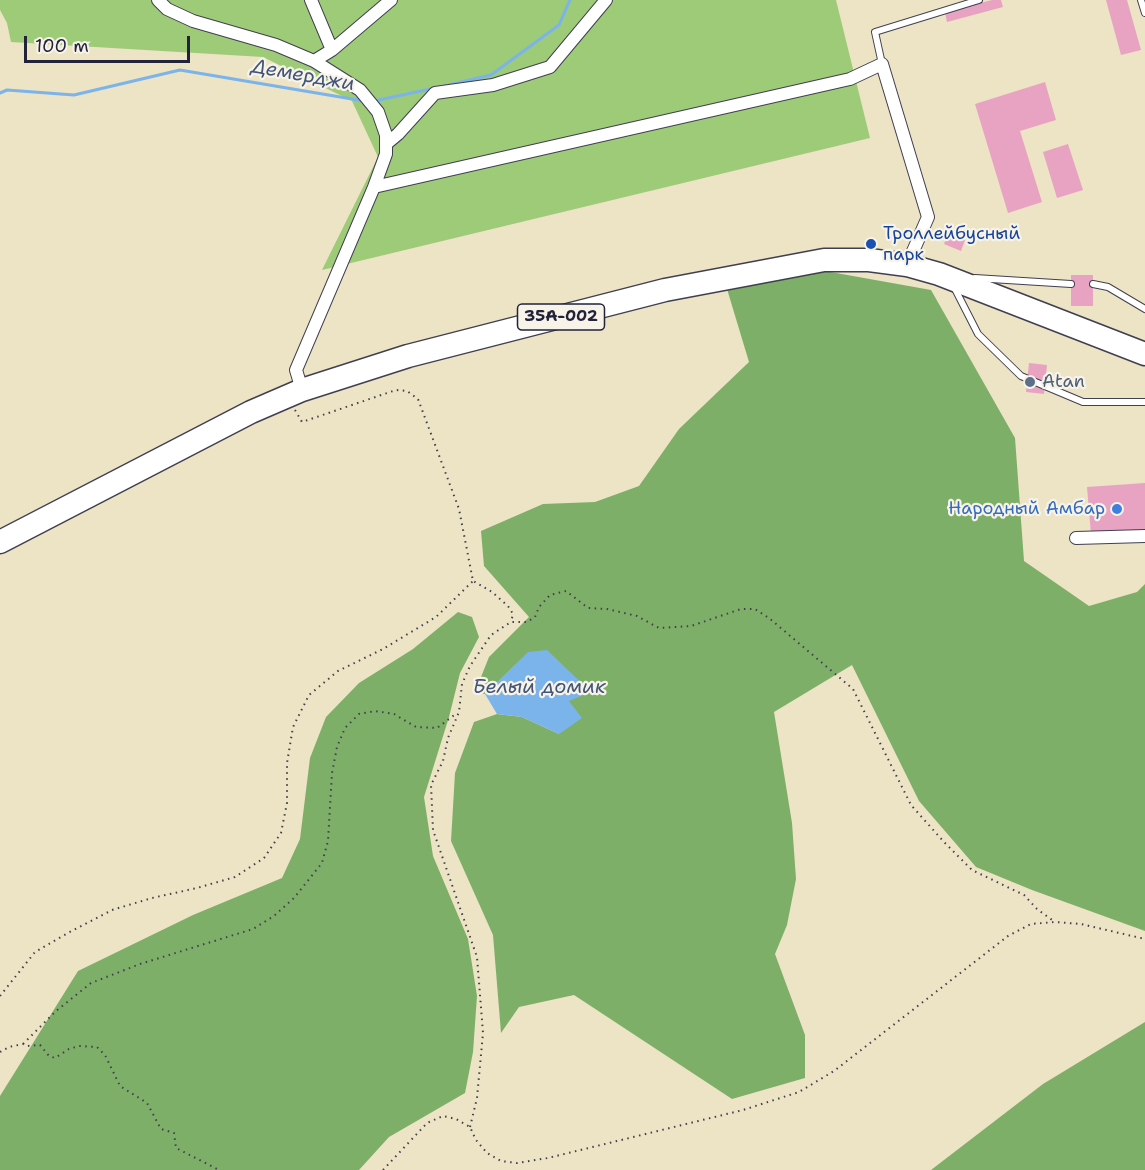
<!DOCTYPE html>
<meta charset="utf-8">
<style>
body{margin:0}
#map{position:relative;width:1145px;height:1170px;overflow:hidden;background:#ede3c5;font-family:"Shantell Sans",sans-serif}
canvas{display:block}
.scale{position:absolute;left:24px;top:36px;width:166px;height:27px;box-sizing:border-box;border:3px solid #22223b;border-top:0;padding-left:8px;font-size:18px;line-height:21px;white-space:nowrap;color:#22223b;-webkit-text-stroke:4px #f7f3e8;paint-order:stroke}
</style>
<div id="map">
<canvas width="1145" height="1170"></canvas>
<div class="scale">100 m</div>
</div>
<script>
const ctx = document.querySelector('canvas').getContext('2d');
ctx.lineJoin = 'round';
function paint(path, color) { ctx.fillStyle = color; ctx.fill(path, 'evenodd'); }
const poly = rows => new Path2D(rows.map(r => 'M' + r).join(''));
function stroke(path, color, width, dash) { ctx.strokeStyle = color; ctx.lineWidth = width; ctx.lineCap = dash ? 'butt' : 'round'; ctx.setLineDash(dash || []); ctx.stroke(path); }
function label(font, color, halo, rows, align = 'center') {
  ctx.font = font + ' "Shantell Sans",sans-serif'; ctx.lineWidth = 4.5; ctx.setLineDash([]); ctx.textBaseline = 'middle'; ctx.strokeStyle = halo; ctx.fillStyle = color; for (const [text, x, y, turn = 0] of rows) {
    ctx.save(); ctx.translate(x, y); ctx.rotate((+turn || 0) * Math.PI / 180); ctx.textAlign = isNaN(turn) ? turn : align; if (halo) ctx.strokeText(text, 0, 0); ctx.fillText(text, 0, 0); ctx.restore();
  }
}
paint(poly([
 [0,0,836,0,870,138,322,270,378,157,352,101,263,57,11,42,7,23,0,10]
]), '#9ecb78');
paint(poly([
 [825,271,931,290,1015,438,1024,561,1089,606,1137,592,1145,584,1145,931,1032,890,976,867,919,801,852,665,774,712,792,823,796,879,787,925,775,954,805,1035,805,1078,732,1099,574,995,519,1007,501,1033,493,935,451,841,455,773,474,722,497,714,522,717,559,734,529,652,485,694,475,692,489,657,529,617,484,566,481,531,543,504,595,502,639,486,679,429,749,362,727,289],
 [458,612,472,617,479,637,460,673,449,717,424,797,433,856,468,939,477,996,473,1052,465,1093,389,1137,359,1170,0,1170,0,1096,78,971,193,915,282,878,300,839,310,758,326,717,359,683,413,649],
 [1145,1022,1145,1170,931,1170,1043,1084]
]), '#7eaf68');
paint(poly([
 [547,650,591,692,569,701,582,718,559,734,522,717,497,714,485,694,528,652]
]), '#7bb3eb');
stroke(poly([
 [444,86,491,75,559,25,570,0],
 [0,93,7,90,74,95,180,70,364,101],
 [374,101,435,88]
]), '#7bb3eb', 3);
paint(poly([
 [992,0,1001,0,1003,7,947,22,945,12],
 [1106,0,1127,0,1141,50,1121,55],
 [1045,82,1056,120,1020,131,1042,202,1008,213,975,104],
 [1068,144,1083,190,1057,198,1043,152],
 [948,234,965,240,961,251,944,244],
 [1071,275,1093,275,1093,306,1071,306],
 [1029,363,1047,365,1044,394,1026,392],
 [1145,483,1145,530,1091,534,1087,487]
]), '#e8a3c3');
const lane = poly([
 [1141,0,1145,13],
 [882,64,875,32,979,0],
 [975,278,1071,284],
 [1093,284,1108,287,1145,309],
 [954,287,978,334,1021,376,1083,402,1145,402]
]);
const street = poly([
 [158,0,167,9,193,21,276,45,314,61,360,90,378,112,386,135,386,154,374,187,296,370,302,390],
 [311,0,332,50],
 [314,61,332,50,391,0],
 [386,144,398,134,435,93,493,85,550,67,606,0],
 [374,187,850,79,882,64,928,217,907,265],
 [1076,538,1145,536]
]);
const highway = poly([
 [0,542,251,412,302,390,408,356,665,290,824,260,869,260,907,265,939,274,1145,354]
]);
stroke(lane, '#403f50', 8);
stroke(street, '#403f50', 14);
stroke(highway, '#403f50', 25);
stroke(poly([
 [295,410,302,422,396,390,407,391,418,399,459,509,473,581,492,592,508,606,513,614,511,622],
 [0,996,35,952,66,934,112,910,152,898,197,888,235,877,264,858,281,833,287,803,287,763,293,727,309,695,338,671,383,649,436,617,473,581],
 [23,1044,56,1011,91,983,140,964,253,929,274,916,294,898,322,863,328,841,332,773,337,747,345,728,359,714,375,711,394,714,416,727,437,728,457,713],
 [0,1052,9,1047,23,1044,27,1046,40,1045,49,1056,55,1058,69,1049,79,1046,97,1047,105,1055,120,1086,147,1103,161,1129,174,1133,176,1148,219,1170],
 [470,1127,477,1098,483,1033,477,957,433,830,431,785,443,761,448,738,459,712,462,684,470,666,491,635,511,622,527,622,535,617,539,607,550,595,566,591,588,608,607,609,637,616,659,628,691,626,741,609,755,609,769,618,853,689,911,805,944,842,972,870,1024,895,1037,909,1055,922],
 [383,1170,427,1123,443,1116,456,1119,470,1127,476,1140,487,1153,501,1161,517,1163,548,1158,743,1110,799,1092,834,1071,1008,936,1031,924,1055,922,1081,924,1145,939]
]), '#403f50', 2, [1.5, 4.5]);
stroke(lane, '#fff', 6);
stroke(street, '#fff', 12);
stroke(highway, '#fff', 22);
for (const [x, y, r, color] of [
 [871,244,6,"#1a4fb4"],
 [1030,382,6,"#5c6f8a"],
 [1117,509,6,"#3f7fe0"]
]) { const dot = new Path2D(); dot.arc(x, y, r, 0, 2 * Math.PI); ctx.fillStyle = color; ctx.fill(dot); stroke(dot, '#f7f3e8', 2); }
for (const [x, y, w] of [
 [561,317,87]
]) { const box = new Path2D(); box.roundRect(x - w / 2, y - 13, w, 26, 4.5); ctx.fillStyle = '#f7f3e8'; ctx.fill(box); stroke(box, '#22223b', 1.5); }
label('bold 16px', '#22223b', null, [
 ["35А-002",561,317]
]);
label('18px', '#164399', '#f7f3e8', [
 ["Троллейбусный",883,234],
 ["парк",883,255]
], 'left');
label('18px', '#4e5e75', '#f7f3e8', [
 ["Atan",1042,382]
], 'left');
label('18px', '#366cbe', '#f7f3e8', [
 ["Народный Амбар",1105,509]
], 'right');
label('italic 20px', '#415579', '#f7f3e8', [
 ["Демерджи",303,76,10],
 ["Белый домик",539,688]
]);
</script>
